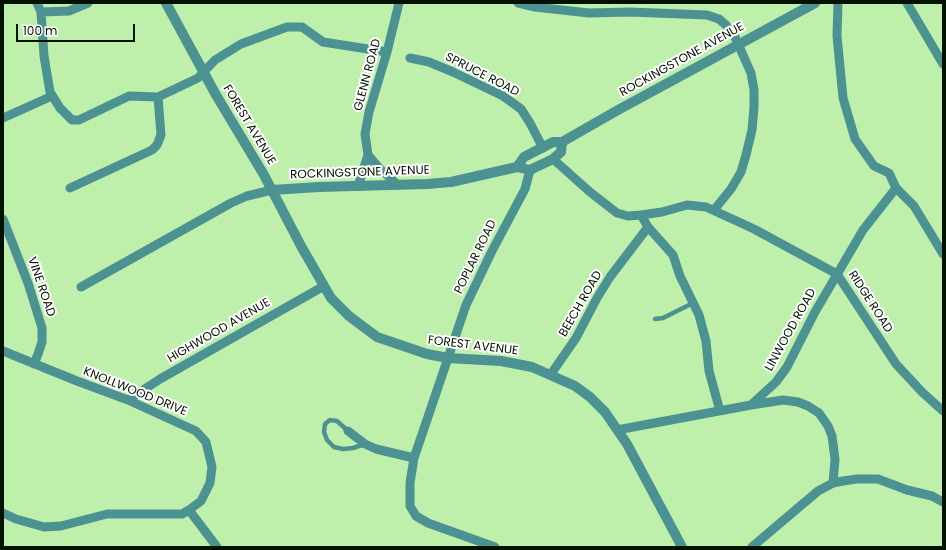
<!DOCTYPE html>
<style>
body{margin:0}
#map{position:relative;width:946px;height:550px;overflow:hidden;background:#bef0ab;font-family:Poppins,sans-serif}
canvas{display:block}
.frame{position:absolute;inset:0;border:4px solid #031200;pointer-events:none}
.scale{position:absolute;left:16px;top:24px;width:119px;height:18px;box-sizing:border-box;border:2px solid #031200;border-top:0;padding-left:5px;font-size:12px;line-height:14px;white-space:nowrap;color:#031200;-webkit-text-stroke:3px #fff;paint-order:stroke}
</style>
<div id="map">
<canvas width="946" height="550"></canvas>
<div class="frame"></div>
<div class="scale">100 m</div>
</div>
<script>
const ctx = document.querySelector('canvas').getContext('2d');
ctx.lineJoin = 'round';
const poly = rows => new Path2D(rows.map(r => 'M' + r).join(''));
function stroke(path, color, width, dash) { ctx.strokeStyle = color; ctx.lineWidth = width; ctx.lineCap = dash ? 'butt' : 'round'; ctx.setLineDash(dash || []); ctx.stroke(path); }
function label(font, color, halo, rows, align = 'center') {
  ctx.font = font + ' Poppins,sans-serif'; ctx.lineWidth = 4; ctx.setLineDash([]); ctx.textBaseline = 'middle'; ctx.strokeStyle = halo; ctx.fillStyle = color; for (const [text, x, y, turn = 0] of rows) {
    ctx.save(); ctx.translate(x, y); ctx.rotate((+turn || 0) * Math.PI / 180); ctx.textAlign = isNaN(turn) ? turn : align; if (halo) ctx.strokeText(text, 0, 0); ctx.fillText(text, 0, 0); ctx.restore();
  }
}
stroke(poly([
 [655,319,663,318,693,303],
 [348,431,337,421,330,420,325,424,324,432,327,440,334,447,343,449,353,448,365,444]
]), '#4c9293', 4.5);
stroke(poly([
 [37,3,41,12,44,56,50,92,60,108,72,120,79,120,129,96,158,97,198,78,215,60,241,44,287,27,302,27,323,42,387,52],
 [518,3,535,7,589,13,630,12,707,15,719,19,726,25,734,35,751,73,754,90,754,107,752,130,746,155,741,172,731,189,714,210],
 [838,3,837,36,843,98,855,139,874,166,889,173,896,188,914,206,943,254],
 [907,3,943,64],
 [41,12,69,11,88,3],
 [410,58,429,62,453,72,503,96,521,109,530,123,543,148],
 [3,118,52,96],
 [553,159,590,192,617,213,628,216,641,215,662,212,687,205,706,207,754,229,837,274,896,364,922,392,943,411],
 [398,185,379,168,368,155,365,134,369,112,387,52,399,3],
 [358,186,368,155],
 [70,188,152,150,157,145,161,135,158,97],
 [641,215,648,227,673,255,680,276,699,315,706,341,709,371,720,411],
 [3,219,28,283,42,328,42,342,38,354,34,364],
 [81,287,231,203,247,196,272,190],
 [3,351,77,381,128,400,196,431,206,442,212,467,210,483,201,501,189,510,182,514,107,514,61,526,44,527,16,519,3,513],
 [551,374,576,338,597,298,610,277,648,227],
 [128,400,160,379,324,286],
 [751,405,783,400,798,402,808,406,819,413,828,426,832,436,835,459,833,483],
 [617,430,751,405,776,382,787,367,815,312,863,230,896,188],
 [348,431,365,444,376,449,414,458],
 [189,510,217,547],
 [495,547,428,523,416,516,410,506,410,483,414,458,466,305,492,251,525,189,530,170],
 [752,547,818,491,833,483,843,481,857,479,878,479,907,490,932,496,943,502]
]), '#4c9293', 9);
stroke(poly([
 [166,3,216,95,264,175,301,246,331,298,349,316,377,337,427,354,448,358,501,361,532,367,575,386,590,397,605,412,627,444,682,547],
 [517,167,524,157,553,142,562,142,618,110,815,3],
 [272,190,319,187,427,184,451,182,517,167,530,170,553,159,561,152,562,142]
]), '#4c9293', 10);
label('12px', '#031200', '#fff', [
 ["ROCKINGSTONE AVENUE",682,60,-29],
 ["GLENN ROAD",368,75,-75],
 ["SPRUCE ROAD",482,75,27],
 ["FOREST AVENUE",249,125,59],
 ["ROCKINGSTONE AVENUE",360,173,-2],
 ["POPLAR ROAD",476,257,-64],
 ["VINE ROAD",41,287,71],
 ["RIDGE ROAD",870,302,57],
 ["BEECH ROAD",581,304,-60],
 ["LINWOOD ROAD",791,330,-61],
 ["HIGHWOOD AVENUE",219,331,-30],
 ["FOREST AVENUE",473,346,7],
 ["KNOLLWOOD DRIVE",135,392,22]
]);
</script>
